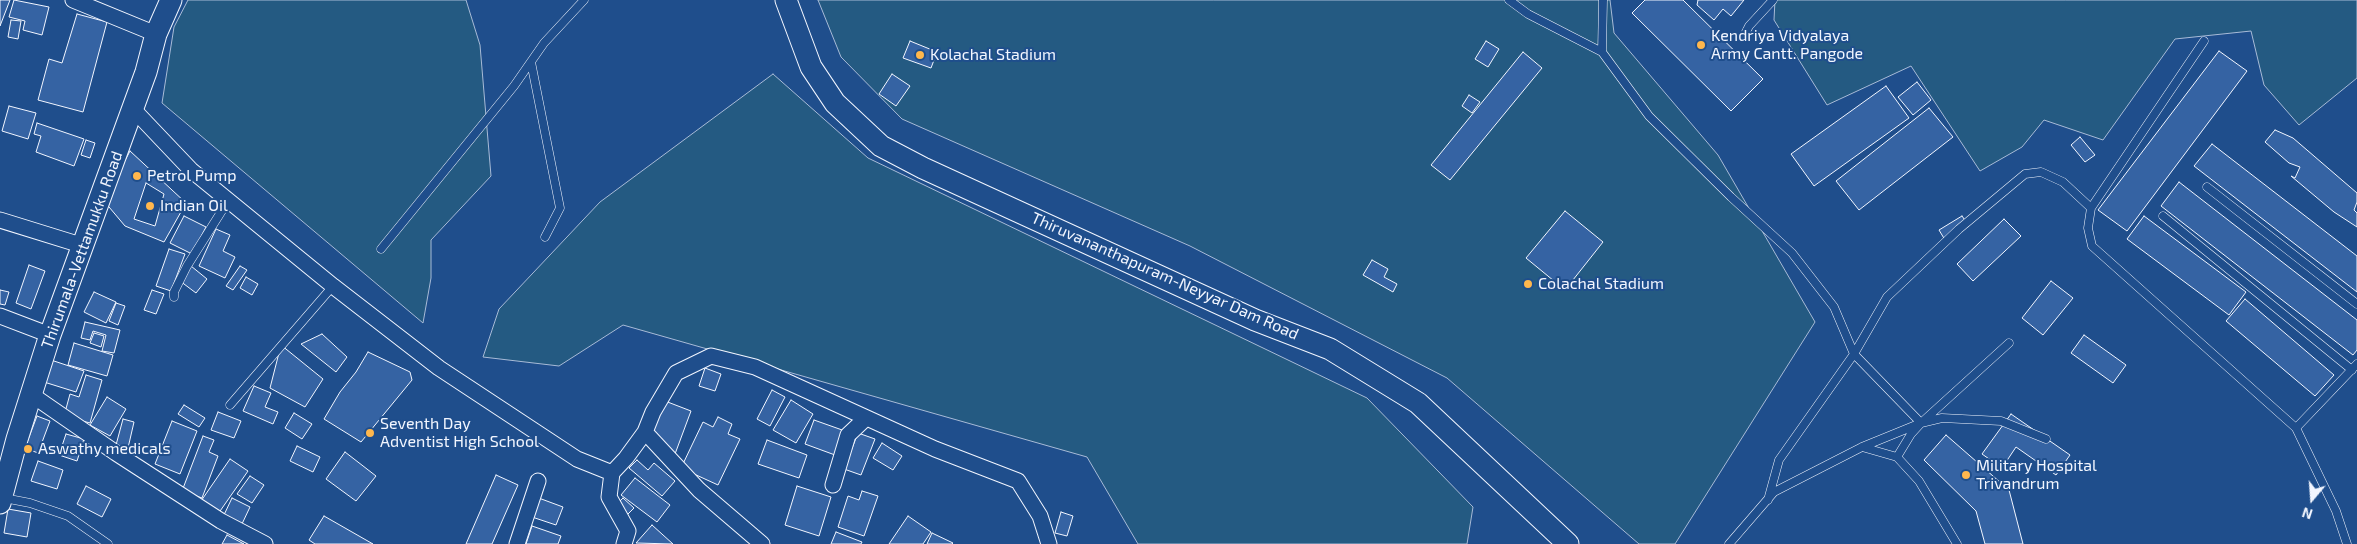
<!DOCTYPE html>
<style>
body{margin:0}
#map{position:relative;width:2357px;height:544px;overflow:hidden;background:#1f4e8c;font-family:"Exo 2",sans-serif}
canvas{display:block}
.north{position:absolute;left:2287px;top:474px;width:50px;height:50px;-webkit-text-stroke:4px #1f4e8c;paint-order:stroke;rotate:198deg;font-size:14px;font-weight:700;line-height:20px;text-align:center;color:#f2f6ff}
.north::after{content:'';display:block;margin:auto;width:18px;height:22px;background:#f2f6ff;clip-path:polygon(50% 0,100% 100%,50% 72%,0 100%)}
</style>
<div id="map">
<canvas width="2357" height="544"></canvas>
<div class="north">N</div>
</div>
<script>
const ctx = document.querySelector('canvas').getContext('2d');
ctx.lineJoin = 'round';
function paint(path, color) { ctx.fillStyle = color; ctx.fill(path, 'evenodd'); }
const poly = rows => new Path2D(rows.map(r => 'M' + r).join(''));
function stroke(path, color, width, dash) { ctx.strokeStyle = color; ctx.lineWidth = width; ctx.lineCap = dash ? 'butt' : 'round'; ctx.setLineDash(dash || []); ctx.stroke(path); }
function label(font, color, halo, rows, align = 'center') {
  ctx.font = font + ' "Exo 2",sans-serif'; ctx.lineWidth = 4; ctx.setLineDash([]); ctx.textBaseline = 'middle'; ctx.strokeStyle = halo; ctx.fillStyle = color; for (const [text, x, y, turn = 0] of rows) {
    ctx.save(); ctx.translate(x, y); ctx.rotate((+turn || 0) * Math.PI / 180); ctx.textAlign = isNaN(turn) ? turn : align; if (halo) ctx.strokeText(text, 0, 0); ctx.fillText(text, 0, 0); ctx.restore();
  }
}
const green = poly([
 [188,0,466,0,480,45,491,176,431,240,431,278,423,323,162,103,174,27,188,0],
 [818,0,1610,0,1614,33,1718,155,1815,322,1675,544,1639,544,1447,378,1190,246,902,119,841,57,818,0],
 [1775,0,2357,0,2357,78,2299,125,2264,85,2251,31,2175,39,2103,140,2044,120,2022,147,1980,171,1911,66,1827,105,1774,20,1775,0],
 [773,74,868,158,1367,398,1473,507,1467,544,1138,544,1087,457,623,325,559,366,483,357,499,309,600,202,773,74]
]);
paint(green, '#245a82');
stroke(green, '#a8bbd7', 1);
const building = poly([
 [0,0,10,0,0,26,0,0],
 [14,0,49,7,42,35,23,30,25,21,9,17,14,0],
 [1645,0,1683,0,1763,79,1731,111,1632,13,1645,0],
 [1698,0,1744,0,1731,16,1723,9,1714,20,1697,5,1698,0],
 [77,14,107,22,83,112,38,100,49,59,62,63,77,14],
 [11,20,21,21,18,39,8,37,11,20],
 [910,41,937,52,931,68,903,58,910,41],
 [1486,41,1499,49,1488,67,1475,59,1486,41],
 [2219,51,2247,71,2127,231,2098,210,2219,51],
 [1523,52,1542,68,1450,180,1431,165,1523,52],
 [892,74,910,86,896,106,879,94,892,74],
 [1917,82,1931,100,1913,115,1898,97,1917,82],
 [1886,86,1909,118,1814,186,1791,154,1886,86],
 [1469,95,1480,102,1472,113,1462,106,1469,95],
 [9,106,36,113,28,139,2,131,9,106],
 [1929,108,1953,137,1859,210,1836,181,1929,108],
 [37,123,84,139,74,166,36,152,41,136,34,134,37,123],
 [2275,130,2293,138,2357,193,2357,202,2354,210,2357,213,2357,227,2334,212,2291,176,2295,178,2300,167,2289,163,2265,142,2275,130],
 [2080,137,2095,155,2085,162,2071,145,2080,137],
 [86,140,95,143,90,158,81,155,86,140],
 [2212,144,2357,256,2357,292,2194,166,2212,144],
 [130,151,186,203,164,242,125,226,104,201,130,151],
 [2179,182,2357,320,2357,350,2353,355,2161,206,2179,182],
 [146,183,164,194,155,226,134,219,146,183],
 [1565,211,1603,242,1565,290,1526,258,1565,211],
 [184,216,206,227,192,254,170,243,184,216],
 [1962,216,1969,226,1945,240,1939,230,1962,216],
 [2144,216,2246,292,2229,315,2127,239,2144,216],
 [2004,219,2021,236,1973,281,1957,264,2004,219],
 [216,229,230,235,223,251,235,257,225,278,199,266,216,229],
 [169,249,185,254,171,291,156,286,169,249],
 [1372,260,1388,269,1384,277,1397,284,1393,292,1363,275,1372,260],
 [29,265,45,271,31,309,16,303,29,265],
 [191,266,207,279,196,293,180,281,191,266],
 [240,266,247,270,233,290,226,286,240,266],
 [246,277,258,284,252,295,240,288,246,277],
 [2051,281,2073,298,2043,335,2022,318,2051,281],
 [0,290,9,292,5,305,0,304,0,290],
 [152,290,164,294,156,314,144,310,152,290],
 [94,292,116,302,106,323,84,312,94,292],
 [2245,299,2334,375,2315,396,2226,321,2245,299],
 [116,303,125,306,118,325,109,321,116,303],
 [85,322,120,330,114,353,102,351,106,335,93,331,90,340,81,338,85,322],
 [94,333,104,336,101,347,90,343,94,333],
 [322,334,347,357,336,372,301,344,322,334],
 [2084,335,2126,365,2113,383,2071,353,2084,335],
 [74,343,113,355,107,376,68,365,74,343],
 [281,345,323,379,305,407,270,388,281,345],
 [368,352,410,372,412,380,361,442,324,419,340,392,356,372,368,352],
 [51,360,84,371,76,392,44,382,51,360],
 [705,368,721,374,715,391,699,386,705,368],
 [86,375,102,380,90,423,64,416,70,394,79,397,86,375],
 [254,386,271,393,265,407,278,412,273,424,243,411,254,386],
 [772,390,785,397,770,426,757,419,772,390],
 [107,397,126,409,110,436,90,425,107,397],
 [791,400,813,414,796,443,773,430,791,400],
 [665,401,691,411,675,454,648,444,665,401],
 [184,405,205,418,199,427,178,414,184,405],
 [218,412,241,421,234,438,211,430,218,412],
 [294,413,312,424,302,439,285,428,294,413],
 [2011,414,2070,455,2056,475,2016,447,2002,468,1982,454,2011,414],
 [37,416,50,421,38,453,25,448,37,416],
 [718,417,732,424,728,434,740,439,718,485,681,468,703,422,713,427,718,417],
 [123,419,134,422,128,448,116,445,123,419],
 [814,420,845,431,835,455,805,444,814,420],
 [172,421,197,431,180,474,155,464,172,421],
 [858,433,875,439,861,475,844,469,858,433],
 [66,434,84,439,77,461,59,455,66,434],
 [1946,435,2009,490,2023,544,1985,544,1976,511,1924,460,1946,435],
 [203,436,214,440,209,452,218,456,202,498,182,491,203,436],
 [767,440,807,455,799,478,758,464,767,440],
 [882,443,902,456,893,470,873,458,882,443],
 [297,446,320,457,313,472,290,461,297,446],
 [345,452,376,476,356,501,326,479,345,452],
 [230,459,248,471,218,514,201,501,230,459],
 [637,460,648,470,654,463,675,481,662,496,629,468,637,460],
 [38,461,63,470,57,489,31,481,38,461],
 [496,475,518,485,492,544,466,544,496,475],
 [250,476,264,485,252,503,237,494,250,476],
 [635,478,670,505,657,522,621,495,635,478],
 [86,486,111,499,102,517,77,504,86,486],
 [797,486,831,497,819,536,785,525,797,486],
 [862,491,878,496,864,536,838,527,848,496,859,500,862,491],
 [536,497,563,507,556,525,529,516,536,497],
 [232,498,250,507,241,526,223,517,232,498],
 [623,498,634,508,627,515,616,505,623,498],
 [8,509,31,513,27,537,4,533,8,509],
 [1061,512,1073,516,1067,536,1055,533,1061,512],
 [324,516,373,544,315,544,309,540,324,516],
 [908,516,931,532,923,544,889,544,908,516],
 [652,525,673,544,636,543,652,525],
 [532,526,561,536,558,544,526,544,532,526],
 [836,532,862,542,861,544,831,544,836,532],
 [932,533,953,543,952,544,927,544,932,533],
 [227,535,244,544,222,544,227,535]
]);
paint(building, '#3563a3');
stroke(building, '#f2f6ff', 1);
const service = poly([
 [1509,0,1528,14,1602,52],
 [1603,0,1602,52,1649,116,1731,197,1792,253,1834,307,1854,354,1779,460,1768,500],
 [1744,36,1749,26,1773,0],
 [2204,41,2091,208,2088,228,2092,246,2296,428,2336,511,2347,544],
 [531,62,560,208,545,237],
 [2207,187,2357,304],
 [2163,216,2352,370],
 [381,249,514,86,544,43,584,0],
 [174,297,174,292,187,266,228,201],
 [230,405,333,286],
 [1921,423,1854,354,1887,297,1959,229,2025,174,2041,172,2063,182,2091,208],
 [2296,428,2357,364],
 [1862,447,1897,457,1919,481,1957,544],
 [1897,457,1911,434,1921,423,2009,343],
 [4,498,30,503,68,516,108,544],
 [1729,544,1774,492,1862,447,1921,423,1942,418,2001,421,2046,439]
]);
const minor = poly([
 [73,0,156,34],
 [133,109,191,170,333,286,439,368,577,459,612,473,626,458,645,432,653,412,676,373,711,356,755,367,935,449,1018,481,1040,516,1049,544],
 [0,220,84,246],
 [0,316,50,335],
 [32,395,116,453,221,521,265,544],
 [645,432,699,490,762,544],
 [612,473,609,497,628,531,624,544],
 [833,485,848,435,866,418],
 [517,544,538,481]
]);
const secondary = poly([
 [786,0,811,67,835,103,881,146,923,168,1255,320,1330,349,1418,403,1568,544],
 [0,503,17,439,50,335,146,72,156,34,171,0]
]);
stroke(service, '#f2f6ff', 9);
stroke(minor, '#f2f6ff', 17);
stroke(secondary, '#f2f6ff', 23);
stroke(service, '#1f4e8c', 8);
stroke(minor, '#1f4e8c', 15);
stroke(secondary, '#1f4e8c', 21);
for (const [x, y, r, color] of [
 [1701,45,5,"#ffb74d"],
 [920,55,5,"#ffb74d"],
 [137,176,5,"#ffb74d"],
 [150,206,5,"#ffb74d"],
 [1528,284,5,"#ffb74d"],
 [370,433,5,"#ffb74d"],
 [28,449,5,"#ffb74d"],
 [1966,475,5,"#ffb74d"]
]) { const dot = new Path2D(); dot.arc(x, y, r, 0, 2 * Math.PI); ctx.fillStyle = color; ctx.fill(dot); stroke(dot, '#1f4e8c', 2); }
label('16px', '#f2f6ff', '#1f4e8c', [
 ["Kendriya Vidyalaya",1711,36],
 ["Army Cantt. Pangode",1711,54],
 ["Kolachal Stadium",930,55],
 ["Petrol Pump",147,176],
 ["Indian Oil",160,206],
 ["Colachal Stadium",1538,284],
 ["Seventh Day",380,424],
 ["Adventist High School",380,442],
 ["Aswathy medicals",38,449],
 ["Military Hospital",1976,466],
 ["Trivandrum",1976,484]
], 'left');
label('16px', '#f2f6ff', '#1f4e8c', [
 ["Thirumala-Vettamukku Road",82,250,-70],
 ["Thiruvananthapuram-Neyyar Dam Road",1165,276,24]
]);
</script>
